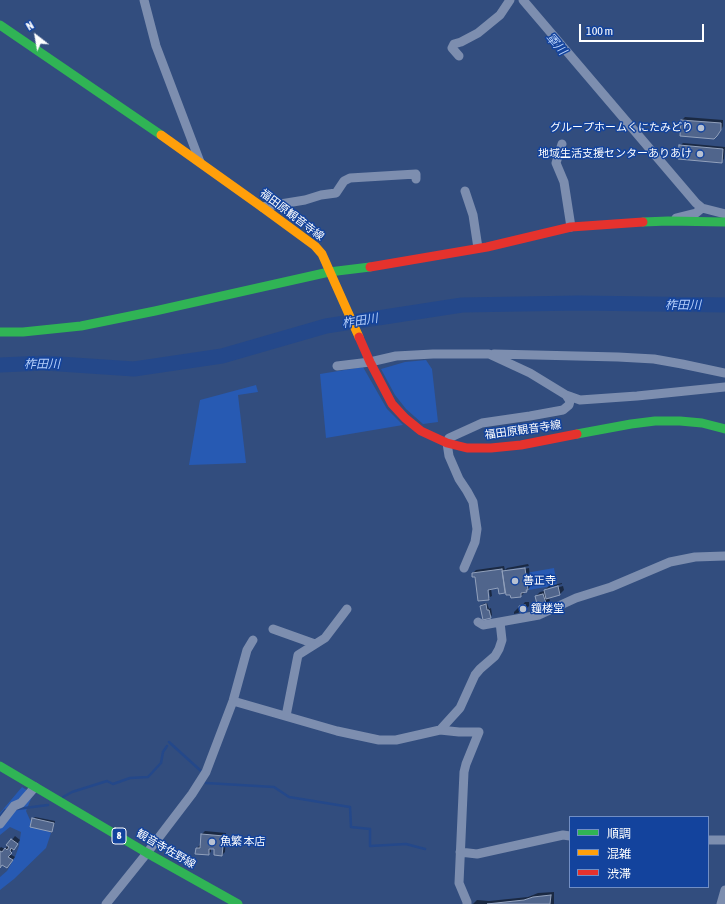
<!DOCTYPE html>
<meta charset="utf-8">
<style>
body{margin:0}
#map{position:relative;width:725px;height:904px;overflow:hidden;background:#324d7e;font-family:"Asap Condensed","Noto Sans JP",sans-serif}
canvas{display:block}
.legend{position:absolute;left:569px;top:816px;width:140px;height:72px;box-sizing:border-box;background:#13439d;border:1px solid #718ec4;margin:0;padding:5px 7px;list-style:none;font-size:12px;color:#fff}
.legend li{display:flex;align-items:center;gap:8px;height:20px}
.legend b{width:20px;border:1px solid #718ec4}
.north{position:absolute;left:16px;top:16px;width:40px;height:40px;-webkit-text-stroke:3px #13439d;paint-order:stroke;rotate:329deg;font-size:11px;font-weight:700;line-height:16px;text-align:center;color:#fff}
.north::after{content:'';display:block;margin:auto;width:14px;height:18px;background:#fff;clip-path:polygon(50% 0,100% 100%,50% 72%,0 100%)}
.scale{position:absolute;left:579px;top:24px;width:125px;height:18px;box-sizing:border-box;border:2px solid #fff;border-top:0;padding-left:5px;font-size:12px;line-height:14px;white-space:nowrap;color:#fff;-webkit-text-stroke:3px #13439d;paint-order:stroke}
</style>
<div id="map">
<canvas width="725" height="904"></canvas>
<ul class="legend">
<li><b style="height:5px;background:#30b455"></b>順調</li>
<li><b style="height:5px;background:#ff9f0a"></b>混雑</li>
<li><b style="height:5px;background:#e5322d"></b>渋滞</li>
</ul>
<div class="north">N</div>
<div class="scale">100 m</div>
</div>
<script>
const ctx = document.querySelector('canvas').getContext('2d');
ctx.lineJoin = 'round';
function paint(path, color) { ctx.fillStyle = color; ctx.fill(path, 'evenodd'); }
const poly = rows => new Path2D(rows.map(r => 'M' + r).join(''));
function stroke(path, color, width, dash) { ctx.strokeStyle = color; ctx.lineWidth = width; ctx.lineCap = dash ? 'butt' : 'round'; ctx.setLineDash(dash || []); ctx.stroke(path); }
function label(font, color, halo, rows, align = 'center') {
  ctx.font = font + ' "Asap Condensed","Noto Sans JP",sans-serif'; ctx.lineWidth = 3; ctx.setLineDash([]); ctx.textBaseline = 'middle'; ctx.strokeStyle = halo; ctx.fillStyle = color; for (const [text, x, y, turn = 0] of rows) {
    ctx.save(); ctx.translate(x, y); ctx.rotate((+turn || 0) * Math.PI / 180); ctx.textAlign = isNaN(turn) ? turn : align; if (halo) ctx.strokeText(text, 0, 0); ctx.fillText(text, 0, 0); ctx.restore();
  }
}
paint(poly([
 [426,360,432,369,438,422,423,424,406,409,395,395,381,369,405,362],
 [363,367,387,409,403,425,326,438,320,374],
 [256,385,258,392,238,395,246,463,189,465,200,400],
 [554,568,557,585,529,590,526,573],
 [22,787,33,794,26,811,30,820,51,833,46,848,14,879,0,890,0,877,7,871,15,857,19,846,21,832,10,827,0,835,0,813]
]), '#275ab3');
paint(poly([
 [685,117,723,120,723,126,720,132,716,136,682,120],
 [683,143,725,147,724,159,721,162,680,146],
 [528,564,529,566,506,570,506,572,529,568,531,585,530,587,521,596,511,597,511,594,507,594,506,591,505,592,500,593,499,587,491,588,492,596,490,597,488,584,486,585,488,598,490,598,489,599,479,600,475,576,473,576,473,573,476,570,504,566,505,570,507,568],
 [562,583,562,584,548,588,548,590,563,586,564,590,560,594,549,597,550,601,546,605,536,596,540,592,544,591,549,586],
 [525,602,529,602,529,606,525,610,521,611,518,613,514,614,514,612,518,608,521,608,521,607],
 [487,603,489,609,491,608,492,615,490,617,481,606,483,604],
 [35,817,55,821,53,829,51,830,33,819],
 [205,831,226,833,225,852,222,855,215,848,211,848,211,852,208,854,197,848,200,845,201,845,202,834],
 [15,836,20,840,10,854,15,857,9,864,3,864,0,867,0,848,1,847,5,849],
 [554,892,554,904,473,904,477,900,489,901,528,897,538,893]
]), '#0007');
stroke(poly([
 [169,742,201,771],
 [206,783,274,787,289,797,350,807,351,827,370,829,370,846,406,844,425,849],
 [63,797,72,792,107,781,113,784,130,778,148,777,161,763,163,752,167,746],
 [17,809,48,805],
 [0,816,5,810,8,810]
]), '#24488a', 2.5);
stroke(poly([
 [0,365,45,363,134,369,222,356,326,326,462,305,580,303,725,305]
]), '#24488a', 15);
const building = poly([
 [681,120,721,123,721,130,717,136,714,139,680,136,681,120],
 [679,145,723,149,722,163,678,159,679,145],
 [525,568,528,590,526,590,527,592,521,593,521,597,511,598,510,595,506,595,502,571,525,568],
 [502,569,505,593,499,594,498,588,488,590,489,600,478,601,475,577,472,577,472,573,502,569],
 [558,586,560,595,546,599,544,590,558,586],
 [543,594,547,606,538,608,535,596,543,594],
 [486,604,487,610,489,610,491,618,483,620,480,606,486,604],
 [525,605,526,611,520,612,519,606,525,605],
 [32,818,54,823,52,832,30,827,32,818],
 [201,834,224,836,222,856,214,855,214,849,209,849,209,855,195,854,196,848,200,848,201,834],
 [11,839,18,844,14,850,11,848,10,851,12,853,8,857,13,860,7,868,2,865,0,868,0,851,2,852,5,848,7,850,9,847,6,845,11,839],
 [551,895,550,904,487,904,524,900,533,897,551,895]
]);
paint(building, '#50658c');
stroke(building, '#92a1bc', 1);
stroke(poly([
 [144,0,156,46,200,162],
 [523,0,696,203,702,208,725,214],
 [459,56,452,48,454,44,461,42,478,33,500,15,510,0],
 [562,144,556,163,564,182,571,227],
 [465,191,473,215,478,248],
 [262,207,305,200,321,195,336,193,344,181,350,178,416,174,416,179],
 [676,218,696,213,702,208],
 [494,354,618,357,654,359,682,364,725,373],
 [337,366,370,362,396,356,433,354,489,354,530,373,566,395,580,400,637,396,725,387],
 [464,568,475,542,477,529,473,502,467,491,459,479,449,456,447,443,449,438,482,423,530,416,563,410,569,405,570,401,566,395],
 [478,622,483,625,539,615,576,598,611,587,670,562,695,557,725,556],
 [273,629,315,644],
 [233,701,337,731,379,740,396,740,440,730,459,732,479,732,466,764,464,772,459,883,467,902,467,904],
 [286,716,298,655,325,638,347,609],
 [440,730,460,708,475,675,480,669,495,656,499,649,502,640,500,622],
 [0,824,14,806,21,803,35,787],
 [708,840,725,840],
 [460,852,477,854,563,835,570,836],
 [106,904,147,853,192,794,206,772,233,701,247,650,253,640],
 [721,904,725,890]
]), '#7d8eaf', 9);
stroke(poly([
 [0,25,161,135],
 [643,222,668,221,725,222],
 [0,332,23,332,81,326,155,311,329,272,370,267],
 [577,434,631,424,655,421,680,421,702,423,725,429],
 [0,766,147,853,238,904]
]), '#30b455', 9);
stroke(poly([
 [161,135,262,207,315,246,322,254,359,337]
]), '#ff9f0a', 9);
stroke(poly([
 [370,267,487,247,571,227,643,222],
 [359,337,370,362,392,404,405,418,421,431,447,443,467,448,491,448,521,445,577,434]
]), '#e5322d', 9);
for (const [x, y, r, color] of [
 [701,128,4,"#b7c1d2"],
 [700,154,4,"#b7c1d2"],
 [515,581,4,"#b7c1d2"],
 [523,609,4,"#b7c1d2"],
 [212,842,4,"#b7c1d2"]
]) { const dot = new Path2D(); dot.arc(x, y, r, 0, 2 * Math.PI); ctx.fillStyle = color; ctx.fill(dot); stroke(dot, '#13439d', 1.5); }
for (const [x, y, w] of [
 [119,836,14]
]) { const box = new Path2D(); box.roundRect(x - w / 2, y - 8, w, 16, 3); ctx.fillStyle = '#13439d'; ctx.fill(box); stroke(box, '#fff', 1); }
label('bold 10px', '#fff', null, [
 ["8",119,836]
]);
label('11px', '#fff', '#13439d', [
 ["グループホームくにたみどり",693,128,"right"],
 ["地域生活支援センターありあけ",692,154,"right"],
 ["善正寺",523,581],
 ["鐘楼堂",531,609],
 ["魚繁 本店",220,842]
], 'left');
label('11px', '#fff', '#13439d', [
 ["福田原観音寺線",292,215,37],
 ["福田原観音寺線",523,430,-8],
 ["観音寺佐野線",166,849,30]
]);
label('italic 12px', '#b5cffa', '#13439d', [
 ["軍川",556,44,49],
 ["柞田川",683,305],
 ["柞田川",360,321,-9],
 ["柞田川",42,364]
]);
</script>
